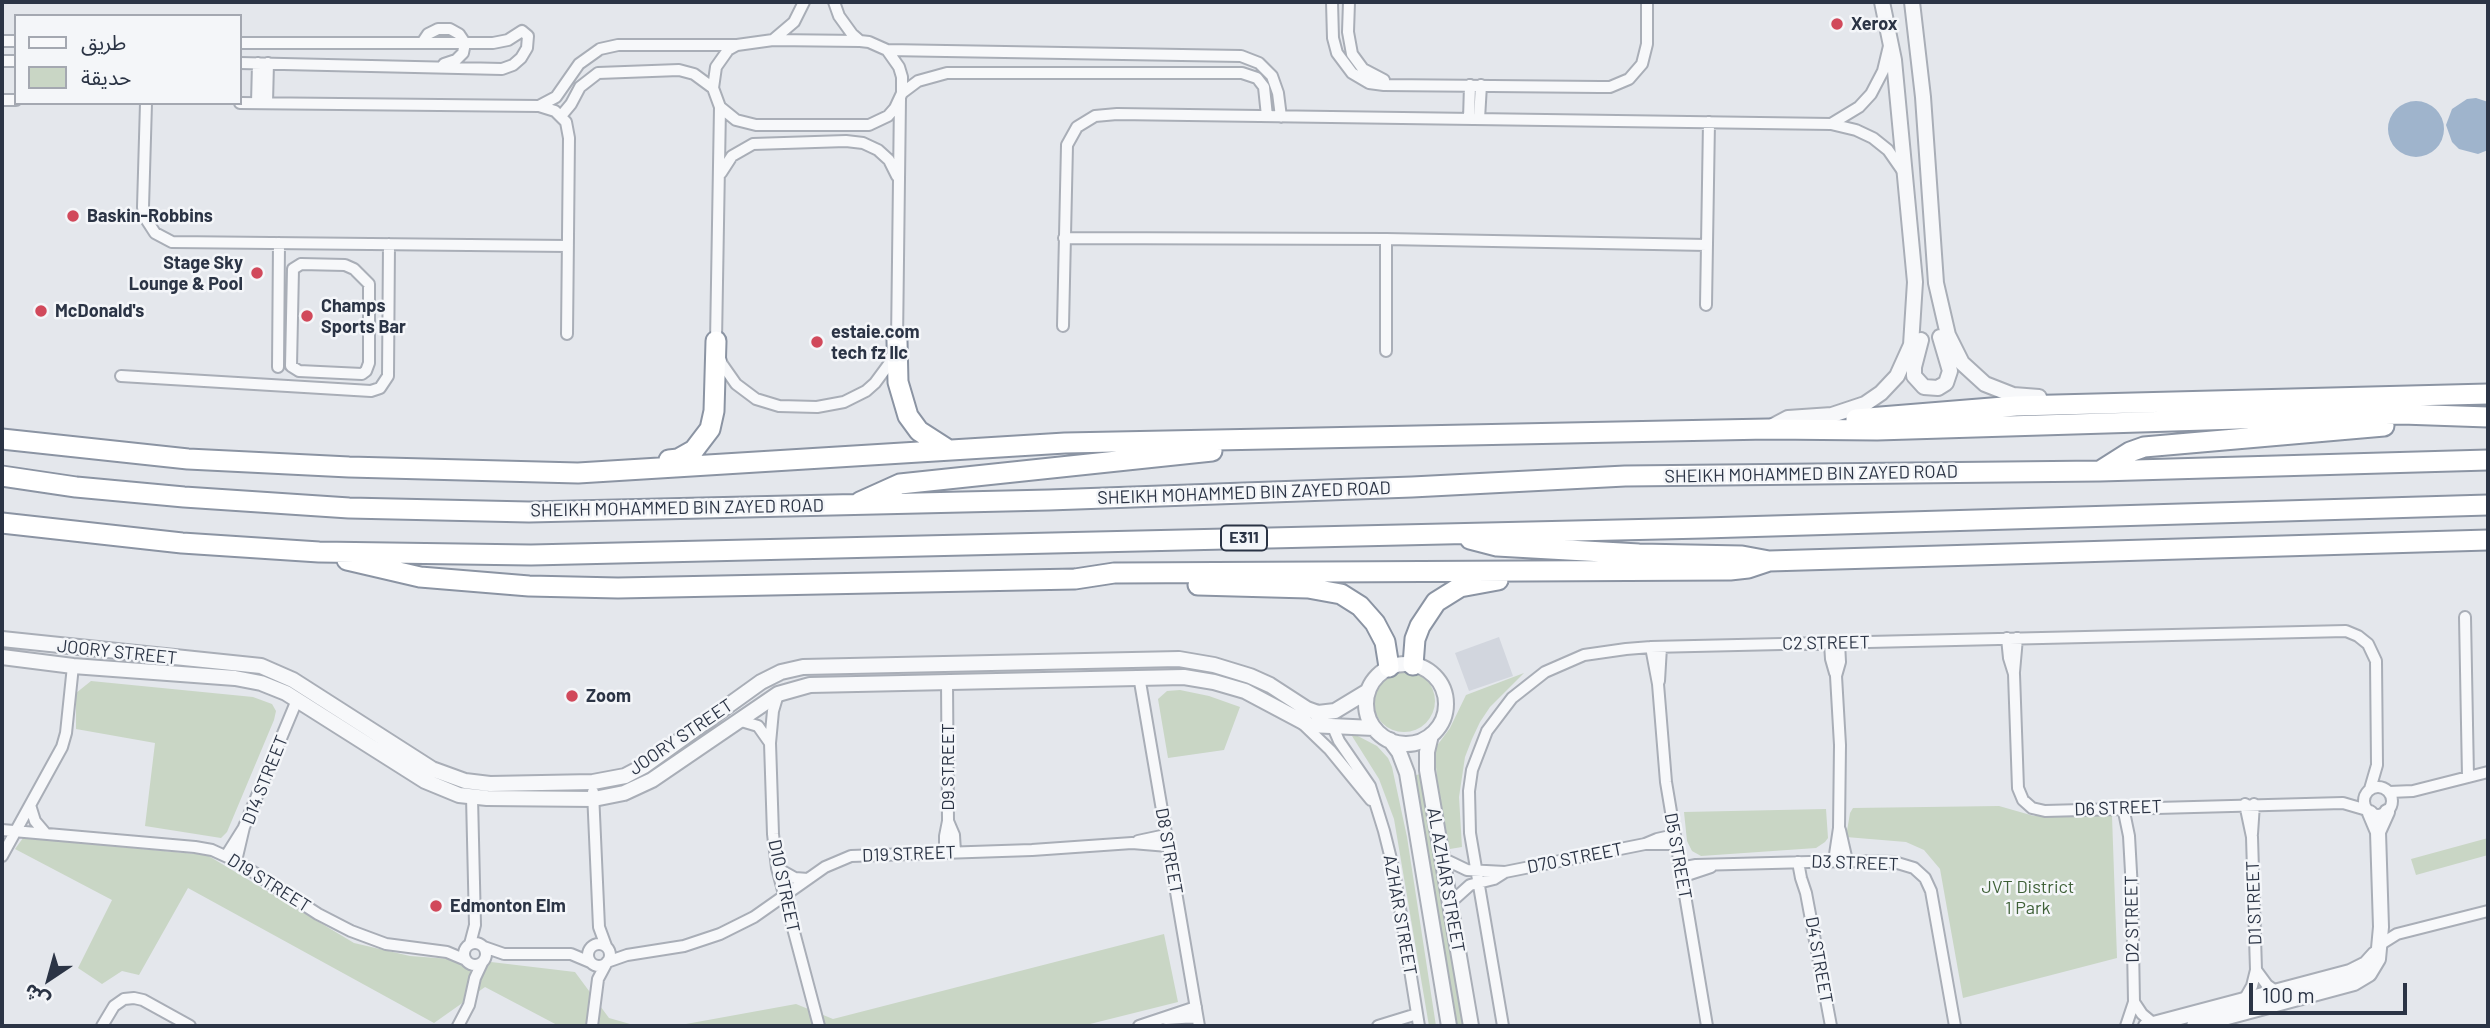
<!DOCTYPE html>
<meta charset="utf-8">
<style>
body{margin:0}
#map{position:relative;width:2490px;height:1028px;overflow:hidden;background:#e4e7ec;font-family:Barlow,"Noto Sans Arabic",sans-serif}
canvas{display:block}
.frame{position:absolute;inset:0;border:4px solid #2b3445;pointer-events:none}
.legend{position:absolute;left:14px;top:14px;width:228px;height:91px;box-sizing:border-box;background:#f4f6f9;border:2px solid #a4a8b1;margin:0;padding:9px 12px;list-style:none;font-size:21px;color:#2b3445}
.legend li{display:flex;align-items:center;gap:14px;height:35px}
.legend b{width:35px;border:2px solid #a4a8b1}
.north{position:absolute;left:14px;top:944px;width:70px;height:70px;-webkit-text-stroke:5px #f4f6f9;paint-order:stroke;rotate:216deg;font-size:19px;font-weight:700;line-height:28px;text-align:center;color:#2b3445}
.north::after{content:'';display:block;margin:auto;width:24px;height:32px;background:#2b3445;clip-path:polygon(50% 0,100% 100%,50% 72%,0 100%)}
.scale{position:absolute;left:2249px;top:983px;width:158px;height:32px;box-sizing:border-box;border:4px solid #2b3445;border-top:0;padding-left:9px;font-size:21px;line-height:24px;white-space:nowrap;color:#2b3445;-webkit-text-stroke:5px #f4f6f9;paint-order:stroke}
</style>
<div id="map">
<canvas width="2490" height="1028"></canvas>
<div class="frame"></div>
<ul class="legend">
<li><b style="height:9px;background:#f7f8fa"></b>طريق</li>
<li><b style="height:19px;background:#c9d6c5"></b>حديقة</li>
</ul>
<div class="north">ش</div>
<div class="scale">100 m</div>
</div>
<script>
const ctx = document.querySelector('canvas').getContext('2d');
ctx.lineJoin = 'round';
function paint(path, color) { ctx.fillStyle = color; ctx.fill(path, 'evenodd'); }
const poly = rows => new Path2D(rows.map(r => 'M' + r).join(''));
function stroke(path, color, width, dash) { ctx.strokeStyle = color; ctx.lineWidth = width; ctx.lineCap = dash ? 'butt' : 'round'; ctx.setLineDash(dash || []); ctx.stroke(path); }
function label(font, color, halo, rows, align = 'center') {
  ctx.font = font + ' Barlow,sans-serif'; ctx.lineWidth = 5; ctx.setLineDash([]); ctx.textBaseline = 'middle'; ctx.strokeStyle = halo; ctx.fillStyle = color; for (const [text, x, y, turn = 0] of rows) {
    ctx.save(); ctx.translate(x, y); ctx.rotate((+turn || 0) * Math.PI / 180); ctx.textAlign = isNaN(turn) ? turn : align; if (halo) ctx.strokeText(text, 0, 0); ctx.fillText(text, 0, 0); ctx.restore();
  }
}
paint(poly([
 [1499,637,1513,676,1469,691,1455,653]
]), '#d2d6de');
paint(poly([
 '1373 701a31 31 0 1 1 62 0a31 31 0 1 1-62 0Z',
 [1524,673,1490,707,1480,722,1472,739,1465,757,1459,797,1462,847,1450,849,1441,818,1436,767,1436,747,1450,728,1466,695],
 [91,681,253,697,272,704,276,711,274,720,227,832,221,838,145,826,155,743,76,729,76,693],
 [1180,690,1209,696,1240,707,1224,750,1168,758,1158,699,1167,691],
 [1354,734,1377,746,1388,758,1392,767,1407,837,1436,1026,1429,1026,1394,819,1379,779,1352,736],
 [1420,774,1463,1026,1455,1026,1413,776],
 [1999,806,2034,816,2112,816,2117,958,1963,998,1940,869,1924,850,1906,842,1846,837,1850,813,1853,808],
 [1826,809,1828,838,1825,842,1816,848,1701,856,1692,851,1687,841,1684,812],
 [23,838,207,855,354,943,410,956,491,962,575,972,609,1018,637,1026,559,1026,485,987,434,1023,188,888,139,975,122,971,102,984,78,968,112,900,15,849],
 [2488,838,2488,855,2416,875,2411,859],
 [1164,934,1178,1002,1082,1026,675,1026,796,1004,833,1019]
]), '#c9d6c5');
paint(poly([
 [2476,98,2488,102,2488,150,2478,154,2459,149,2452,142,2446,125,2452,109,2467,99],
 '2388 129a28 28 0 1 1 56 0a28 28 0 1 1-56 0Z'
]), '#9fb4cc');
const minor = poly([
 [834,2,839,16,852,34,860,41,869,42,887,50,899,67,902,77,902,93,895,108,888,116,869,125,756,125,736,120,720,107,713,88,716,67,728,50,737,45,773,40,860,41],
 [1332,2,1333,38,1337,53,1352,73,1369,83,1384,85,1600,87,1610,87,1629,79,1642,64,1647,44,1647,2],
 [1349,2,1348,32,1352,54,1363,69,1384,80],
 [774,39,794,22,804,2],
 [2,41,16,41],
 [240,43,493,43,508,40,522,31,528,36,527,48,521,58,513,65,502,69,240,63],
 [422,43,428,34,438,29,450,29,459,34,465,43,463,53,456,60,444,64],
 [887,50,1241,56,1259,63,1272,76,1278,93,1281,117],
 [2,61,16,61],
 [902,93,918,81,947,73,1242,73,1257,78,1264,87,1267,116],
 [2,100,16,100],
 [146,103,143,207,144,216,155,233,172,242,568,246],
 [240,103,539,106,555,111,566,122,569,138,567,334],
 [257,103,258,63],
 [267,103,268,63],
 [539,106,556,97,579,64,600,49,618,45,737,45],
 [720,107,716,341,718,353,722,364,736,384,756,399,779,406,817,407,844,402,866,391,875,383,889,364,897,341,900,99],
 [561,116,571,104,580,87,598,73,679,70,694,74,713,88],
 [1469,119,1470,85],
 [1479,119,1481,85],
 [1831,124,1859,107,1871,94,1883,71,1889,46],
 [721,173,732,156,753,144,846,141,863,143,878,150,889,160,897,176],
 [1064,238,1386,239,1707,245],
 [301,264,345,265,354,269,369,284,369,363,366,371,362,374,299,371,291,366,293,269,301,264],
 [1706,305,1709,122],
 [1063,326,1067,145,1077,127,1095,116,1117,114,1831,124,1856,130,1873,138,1888,150,1904,173],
 [1386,351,1386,239],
 [278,367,279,243],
 [121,376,371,391,380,388,388,376,389,244],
 [2465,617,2468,777],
 [2007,638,2009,658,2014,674,2018,788,2023,800,2032,808,2045,811,2343,803,2367,810],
 [1830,643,1831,659,1835,673],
 [1651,647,1658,684,1666,782,1707,1026],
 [2014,672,2017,638],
 [1139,676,1199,1026],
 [947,681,948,821,954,835,955,852],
 [1659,681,1661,647],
 [738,720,758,726,770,743,773,834,777,868,819,1026],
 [1303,724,1330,750,1371,800],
 [1333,727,1339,741,1370,786,1384,831,1394,871,1419,1026],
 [770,743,773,711,778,694],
 '2364 801a14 14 0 1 1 28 0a14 14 0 1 1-28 0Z',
 [593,792,599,927,606,946],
 [2389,792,2413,791,2488,772],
 [30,805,35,821,46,834],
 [2123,807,2129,836,2132,890,2134,1002,2126,1026],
 [2,830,195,847,212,850,236,861,318,914,351,931,386,944,447,952,466,960],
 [1840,830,1847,861],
 [2252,834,2254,804],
 [1138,841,1166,835],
 [1645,844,1676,844],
 [945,852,945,836,948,821],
 [2,856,62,747,66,733,73,666],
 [226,856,243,829],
 [1442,858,1467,870,1505,872],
 [236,861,244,827,297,700],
 [1834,861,1839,828,1840,745,1836,676,1840,662,1839,642],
 [1798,862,1801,878,1806,893,1831,1026],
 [777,868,795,878,808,879],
 [1680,868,1696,865,1847,861,1894,862,1914,868,1925,878,1931,891,1955,1026],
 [1681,877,1711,867],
 [1450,903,1470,885,1494,879,1505,872,1645,844,1657,839,1675,835],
 '464 954a11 11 0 1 1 22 0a11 11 0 1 1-22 0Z',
 '588 955a11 11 0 1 1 22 0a11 11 0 1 1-22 0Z',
 [470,944,475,925,472,797],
 [2381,944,2397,934,2488,911],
 [484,947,504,954,571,954,590,962],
 [607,962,627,955,684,946,720,934,754,917,825,867,851,856,1032,850,1132,843,1168,846],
 [2256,970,2267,985,2277,992],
 [2244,1000,2252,986,2256,970,2252,837,2245,804],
 [2134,1002,2142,1014,2154,1024],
 [1166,1019,1197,1017],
 [102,1026,114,1006,124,999,134,998,143,1000,190,1026],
 [458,1026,469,1005,475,978,482,963],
 [592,1026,598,979,606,964],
 [1139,1026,1196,1007],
 [1378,1026,1417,1014],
 [1503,1026,1470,833,1469,791,1472,770,1487,731,1512,698,1545,672,1584,655,1626,649,1651,647,2346,631,2358,636,2368,644,2376,661,2377,765,2370,789]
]);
const tertiary = poly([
 [1912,2,1923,97,1936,283,1948,335,1962,363,1985,384,2013,395,2039,397],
 [1921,340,1914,367,1914,376,1924,387,1938,388,1946,383,1950,371,1940,337],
 [1769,428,1788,418,1832,415,1865,404,1881,393,1897,376,1911,345,1915,282,1894,60,1882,2],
 [2,639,261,666,293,680,432,769,465,781,490,784,593,782,625,776,644,766,761,682,781,672,803,667,1179,659,1214,665,1250,676,1270,685,1307,709,1318,713,1335,711,1368,691],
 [2,657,73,666,235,678,261,683,286,693,425,781,459,795,487,798,594,799,624,793,652,780,778,694,810,685,1184,677,1214,682,1245,691,1309,725,1374,728],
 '1366 704a40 40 0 1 1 80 0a40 40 0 1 1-80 0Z',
 [1431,735,1427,752,1427,770,1471,1026],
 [1390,740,1399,752,1407,773,1449,1026],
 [2378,832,2387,812],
 [2146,1026,2350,972,2366,964,2375,954],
 [2194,1026,2354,983,2369,974,2378,959,2381,927,2378,832,2370,813]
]);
const motorway = poly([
 [897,341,898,382,908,416,919,431,947,449],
 [1856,419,2016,406,2488,394],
 [2,439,188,459,349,467,578,473,1065,443,1768,429,1877,430,2402,414,2488,417],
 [669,460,678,459,694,450,710,429,714,411,716,341],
 [2100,471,2130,452,2144,447,2384,426],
 [2,476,76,487,184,497,349,508,529,512,1049,500,1412,487,1625,476,2100,471,2488,460],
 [860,502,900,484,1212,451],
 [2,523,182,543,319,552,531,555,1704,528,2488,505],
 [1470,539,1497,546,1639,554,1742,556,1769,561,2488,540],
 [347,560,420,577,529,586,618,588,1075,579,1114,573,1730,570,1748,568,1769,561],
 [1198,585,1308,588,1341,594,1360,606,1375,623,1385,642,1389,667],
 [1413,665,1415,639,1420,626,1436,602,1460,587,1498,580]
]);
stroke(minor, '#a9aeb7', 14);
stroke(tertiary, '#a9aeb7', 18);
stroke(motorway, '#8b94a3', 23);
stroke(minor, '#f7f8fa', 10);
stroke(tertiary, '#f7f8fa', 14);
stroke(motorway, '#fff', 19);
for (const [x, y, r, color] of [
 [1837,24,7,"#d1495b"],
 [73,216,7,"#d1495b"],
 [257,273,7,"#d1495b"],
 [41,311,7,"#d1495b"],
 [307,316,7,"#d1495b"],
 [817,342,7,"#d1495b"],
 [572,696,7,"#d1495b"],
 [436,906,7,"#d1495b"]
]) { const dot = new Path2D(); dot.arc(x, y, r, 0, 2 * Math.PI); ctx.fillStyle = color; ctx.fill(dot); stroke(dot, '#f4f6f9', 2.5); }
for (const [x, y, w] of [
 [1244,538,46]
]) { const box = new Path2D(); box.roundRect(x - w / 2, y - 12.5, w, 25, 5); ctx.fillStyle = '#f4f6f9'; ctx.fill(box); stroke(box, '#2b3445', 2); }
label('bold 16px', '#2b3445', null, [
 ["E311",1244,538]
]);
label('bold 18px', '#2b3445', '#f4f6f9', [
 ["Xerox",1851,24],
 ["Baskin-Robbins",87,216],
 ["Stage Sky",243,263,"right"],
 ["Lounge & Pool",243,284,"right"],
 ["Champs",321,306],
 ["Sports Bar",321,327],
 ["McDonald's",55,311],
 ["estaie.com",831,332],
 ["tech fz llc",831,353],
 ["Zoom",586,696],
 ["Edmonton Elm",450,906]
], 'left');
label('18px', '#2b3445', '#f4f6f9', [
 ["SHEIKH MOHAMMED BIN ZAYED ROAD",1811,474,-1],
 ["SHEIKH MOHAMMED BIN ZAYED ROAD",1244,493,-2],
 ["SHEIKH MOHAMMED BIN ZAYED ROAD",677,508,-1],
 ["C2 STREET",1826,643,-1],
 ["JOORY STREET",117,652,6],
 ["JOORY STREET",681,737,-34],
 ["D9 STREET",948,767,-90],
 ["D14 STREET",265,780,-68],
 ["D6 STREET",2118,808,-2],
 ["D8 STREET",1169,851,80],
 ["D19 STREET",909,854,-2],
 ["D5 STREET",1678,856,80],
 ["D70 STREET",1575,858,-11],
 ["D3 STREET",1855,863,2],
 ["AL AZHAR STREET",1446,880,80],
 ["D19 STREET",269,883,32],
 ["D10 STREET",784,886,78],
 ["D1 STREET",2254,903,-92],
 ["AZHAR STREET",1400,915,80],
 ["D2 STREET",2132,919,-91],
 ["D4 STREET",1819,960,80]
]);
label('18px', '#3f6138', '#f4f6f9', [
 ["JVT District",2028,887],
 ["1 Park",2028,908]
]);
</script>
